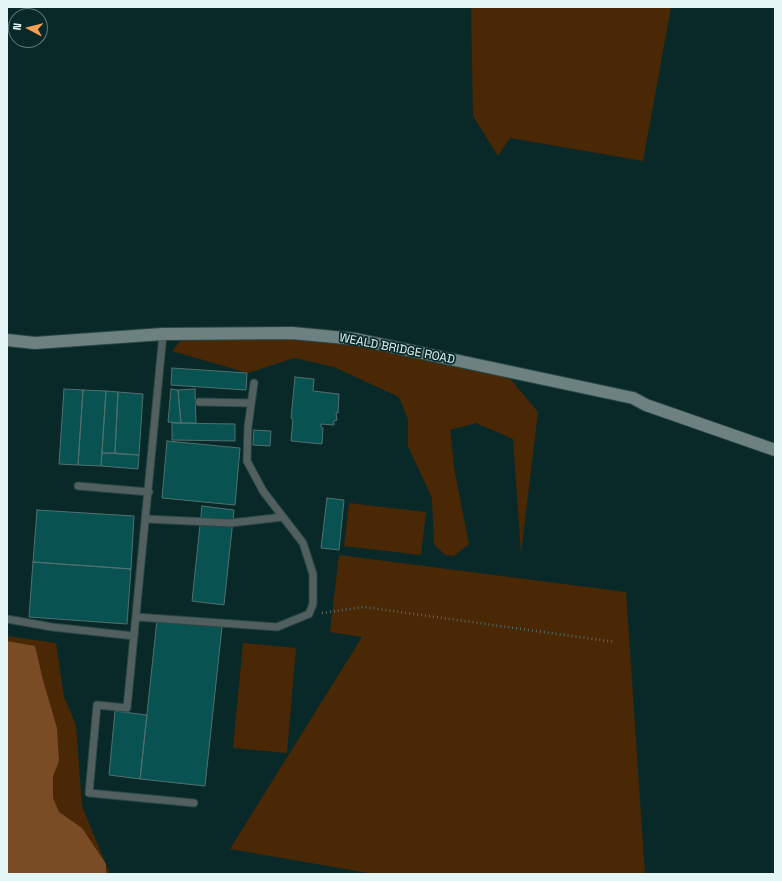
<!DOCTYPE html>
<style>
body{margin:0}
#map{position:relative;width:782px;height:881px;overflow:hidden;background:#092928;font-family:"Space Grotesk",sans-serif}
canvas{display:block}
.frame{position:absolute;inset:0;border:8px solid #e5f6f6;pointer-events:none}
.north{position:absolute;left:8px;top:8px;width:40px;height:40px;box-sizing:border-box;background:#092928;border:1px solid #617b7a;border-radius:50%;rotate:277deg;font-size:11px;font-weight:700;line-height:16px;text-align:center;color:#e5f6f6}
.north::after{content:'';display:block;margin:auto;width:14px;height:18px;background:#fa9f50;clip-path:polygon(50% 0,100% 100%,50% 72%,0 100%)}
</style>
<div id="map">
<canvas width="782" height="881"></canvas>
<div class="frame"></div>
<div class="north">N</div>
</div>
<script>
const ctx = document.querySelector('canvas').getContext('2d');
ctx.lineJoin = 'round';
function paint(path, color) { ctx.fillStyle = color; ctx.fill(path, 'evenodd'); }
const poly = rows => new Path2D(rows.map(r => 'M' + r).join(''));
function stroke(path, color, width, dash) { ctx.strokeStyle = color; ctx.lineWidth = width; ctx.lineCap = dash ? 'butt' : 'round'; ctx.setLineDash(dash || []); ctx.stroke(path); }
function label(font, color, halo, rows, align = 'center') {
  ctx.font = font + ' "Space Grotesk",sans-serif'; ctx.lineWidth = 3.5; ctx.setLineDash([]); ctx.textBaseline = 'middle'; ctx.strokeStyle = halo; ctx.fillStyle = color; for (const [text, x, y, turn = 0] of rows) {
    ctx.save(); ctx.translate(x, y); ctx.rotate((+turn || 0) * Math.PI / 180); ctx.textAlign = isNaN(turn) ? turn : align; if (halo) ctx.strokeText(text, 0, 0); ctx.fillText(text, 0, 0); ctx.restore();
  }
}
paint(poly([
 [471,7,671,7,643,161,510,138,498,156,473,116],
 [267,336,379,348,508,376,538,412,521,554,513,439,476,423,450,430,455,473,469,544,454,556,445,555,434,544,432,498,408,446,408,420,399,397,334,367,294,358,248,373,172,351,182,339],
 [349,503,426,512,421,555,344,546],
 [339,555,626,592,645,874,374,874,230,849,362,637,330,632],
 [7,636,56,643,64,697,76,725,82,806,110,874,7,874],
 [243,643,296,648,287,753,233,748]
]), '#4a2705');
paint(poly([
 [7,641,35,646,43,680,57,728,59,761,53,776,53,798,59,812,82,828,106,864,106,874,7,874]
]), '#794c25');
const building = poly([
 [172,368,247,373,246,390,171,385,172,368],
 [295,377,314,379,313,391,339,394,338,413,336,413,337,420,334,421,334,425,321,424,321,427,323,428,322,444,291,441,293,419,291,418,295,377],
 [64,389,83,390,78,465,59,464,64,389],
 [171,389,178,390,181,423,168,422,171,389],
 [195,389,196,423,181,423,178,390,195,389],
 [83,390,106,391,101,466,78,465,83,390],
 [106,391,118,392,115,453,102,453,106,391],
 [118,392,143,394,139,455,115,453,118,392],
 [172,423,235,424,235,441,172,440,172,423],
 [254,430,271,431,270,446,253,445,254,430],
 [167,441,240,448,235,505,162,498,167,441],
 [102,453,139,455,138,469,101,466,102,453],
 [327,498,344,500,339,550,321,548,327,498],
 [202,506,234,510,224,605,192,601,202,506],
 [37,510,134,516,131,569,33,562,37,510],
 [33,562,131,569,127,624,29,617,33,562],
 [157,620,222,627,205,786,140,779,157,620],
 [115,711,147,715,140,779,109,775,115,711]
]);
paint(building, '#095252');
stroke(building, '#517070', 1);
const lane = poly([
 [163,334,127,708,97,705,89,793,194,803],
 [254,383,248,427,247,461,263,491,283,517],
 [199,402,251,403],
 [78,486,149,492],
 [136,617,277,627,309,614,313,604,313,574,303,543,283,517,231,523,146,519],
 [7,619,52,627,134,636]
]);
const secondary = poly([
 [7,340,35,343,163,334,292,333,356,339,633,398,646,405,775,450]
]);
stroke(lane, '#284645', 9);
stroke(secondary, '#284645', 14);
stroke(poly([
 [322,613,364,607,615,642]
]), '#526d6d', 2.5, [1, 3]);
stroke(lane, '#525f5f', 7);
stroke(secondary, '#6c8180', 12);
label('12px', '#e5f6f6', '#092928', [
 ["WEALD BRIDGE ROAD",397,349,11]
]);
</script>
